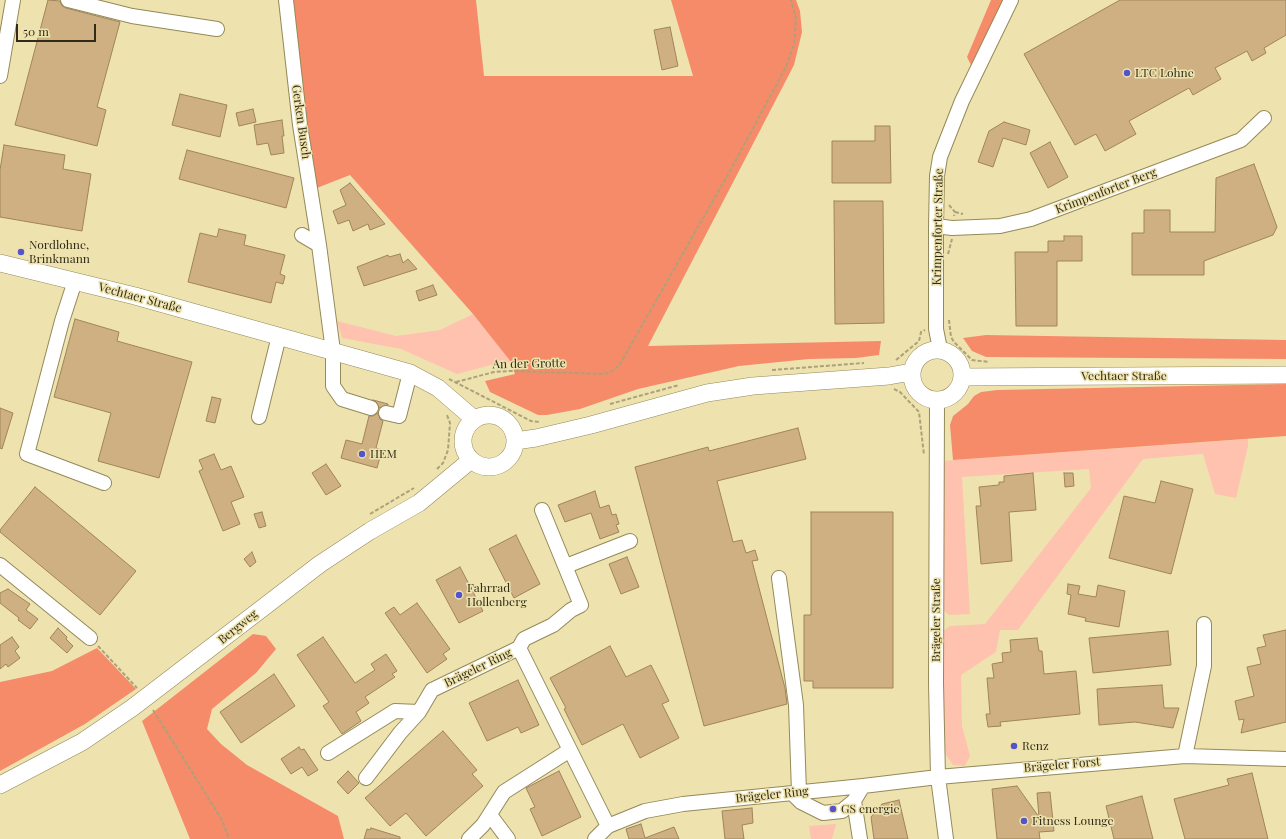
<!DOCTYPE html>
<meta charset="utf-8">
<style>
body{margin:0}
#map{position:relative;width:1286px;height:839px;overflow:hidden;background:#eee3af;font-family:"Playfair Display",serif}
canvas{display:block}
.scale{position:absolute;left:16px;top:24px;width:80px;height:18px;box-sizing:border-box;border:2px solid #312c18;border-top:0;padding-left:5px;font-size:12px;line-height:14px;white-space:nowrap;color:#312c18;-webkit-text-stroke:3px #eee3af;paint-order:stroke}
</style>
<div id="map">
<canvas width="1286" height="839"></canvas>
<div class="scale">50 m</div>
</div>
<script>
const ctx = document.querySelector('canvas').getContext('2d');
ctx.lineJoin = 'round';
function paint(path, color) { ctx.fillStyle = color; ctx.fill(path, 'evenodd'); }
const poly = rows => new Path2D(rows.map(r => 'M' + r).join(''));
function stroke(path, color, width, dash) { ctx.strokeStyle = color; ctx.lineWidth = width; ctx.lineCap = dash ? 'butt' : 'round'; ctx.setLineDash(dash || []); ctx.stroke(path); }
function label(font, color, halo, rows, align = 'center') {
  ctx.font = font + ' "Playfair Display",serif'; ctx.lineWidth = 3; ctx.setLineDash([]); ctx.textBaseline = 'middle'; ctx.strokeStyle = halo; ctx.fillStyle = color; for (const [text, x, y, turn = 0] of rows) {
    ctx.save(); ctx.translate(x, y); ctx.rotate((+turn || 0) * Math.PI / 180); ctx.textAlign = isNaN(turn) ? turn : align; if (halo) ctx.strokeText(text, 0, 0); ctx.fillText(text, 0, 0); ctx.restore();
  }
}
paint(poly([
 [473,314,511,362,491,365,457,374,401,349,342,338,337,321,396,336,440,330],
 [1248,439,1248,446,1236,498,1215,494,1203,454,1143,459,1018,630,1000,630,996,652,961,675,962,726,970,756,965,766,953,765,944,752,942,632,950,626,985,624,1091,488,1089,469,962,477,970,614,949,615,941,608,941,461],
 [836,824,832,839,811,839,809,826]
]), '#fec2af');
paint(poly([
 [280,0,476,0,484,76,693,76,671,0,796,0,800,11,802,32,794,65,648,346,881,341,879,355,856,358,809,359,739,366,638,389,580,409,547,415,538,415,490,392,485,381,515,374,511,362,473,314,350,175,304,193],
 [991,0,1003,0,971,65,967,57],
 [986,335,1286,340,1286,359,986,357,972,351,963,338],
 [1286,384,1286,436,953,460,950,425,953,416,968,404,974,396,981,392,997,390],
 [253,634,266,636,276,649,256,673,212,709,207,729,221,744,247,765,338,816,344,839,190,839,142,721],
 [97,648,136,689,85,724,0,771,0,682,52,671]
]), '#f68b6a');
const building = poly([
 [48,0,60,1,62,6,66,8,120,22,97,107,106,110,97,146,15,125,48,0],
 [1120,0,1286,0,1286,35,1264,48,1266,53,1252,61,1247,51,1215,68,1221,79,1193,95,1189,88,1129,121,1136,134,1105,151,1096,134,1075,145,1024,54,1120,0],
 [670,27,678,66,662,70,654,30,670,27],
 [180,94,227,105,220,137,172,125,180,94],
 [253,109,256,122,239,126,236,113,253,109],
 [282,120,284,136,282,136,284,153,271,155,268,143,257,145,254,125,282,120],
 [1004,122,1030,130,1026,145,1003,138,993,167,978,162,989,131,1004,122],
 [875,126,890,126,891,183,832,183,832,141,875,141,875,126],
 [1050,142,1068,177,1048,188,1030,153,1050,142],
 [4,145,65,155,63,169,91,174,82,231,0,217,0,170,4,145],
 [187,150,294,178,286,208,179,179,187,150],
 [1254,164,1277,227,1273,235,1204,261,1204,275,1132,275,1132,233,1144,233,1144,210,1170,210,1170,232,1215,232,1216,178,1254,164],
 [350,183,385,224,370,230,368,224,353,231,349,220,338,224,333,211,346,205,340,190,350,183],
 [834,201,883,201,884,323,835,324,834,201],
 [219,229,246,235,244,245,285,255,280,274,285,276,283,284,276,282,271,303,188,282,200,233,217,237,219,229],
 [1064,236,1082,236,1082,261,1057,261,1057,326,1016,326,1015,252,1048,252,1048,241,1064,241,1064,236],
 [400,254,403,263,408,259,417,269,364,286,357,267,388,255,389,257,400,254],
 [433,285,437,295,419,301,416,291,433,285],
 [75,319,119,332,117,341,192,362,159,478,98,461,111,413,54,397,75,319],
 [212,397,221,399,215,423,206,421,212,397],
 [373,400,388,404,388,405,379,408,377,403,373,400],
 [0,408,13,413,2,449,0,448,0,408],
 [378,413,380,419,383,421,376,448,382,450,377,468,341,458,346,440,362,444,369,416,373,416,378,413],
 [798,428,806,459,717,481,733,542,742,540,746,553,755,550,758,560,752,561,785,688,787,704,704,726,635,467,708,447,709,451,798,428],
 [214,454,221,470,231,466,244,497,231,502,240,524,223,531,199,471,203,469,199,460,214,454],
 [326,464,341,486,326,495,312,473,326,464],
 [1033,473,1036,510,1009,512,1012,561,981,564,976,506,981,506,979,487,999,485,999,482,1004,482,1004,476,1033,473],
 [1064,473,1073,473,1074,486,1065,487,1064,473],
 [1161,481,1193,489,1171,574,1109,558,1124,496,1155,503,1161,481],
 [35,487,136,571,100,615,0,532,0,530,35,487],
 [595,491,600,508,609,505,612,515,616,514,619,524,616,525,619,532,600,539,591,513,565,522,558,505,595,491],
 [262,512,266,526,259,528,254,514,262,512],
 [811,512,893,512,893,688,813,688,813,681,804,681,804,615,811,615,811,512],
 [516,535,540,584,514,598,489,549,516,535],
 [252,552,256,562,250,567,244,559,252,552],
 [627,557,639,587,621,594,609,564,627,557],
 [460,567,483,611,459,623,436,580,460,567],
 [1068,584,1080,586,1078,594,1096,597,1098,585,1125,591,1119,627,1085,621,1086,618,1068,614,1071,595,1067,594,1068,584],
 [8,589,30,604,26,610,38,619,30,629,18,620,19,618,0,603,0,593,8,589],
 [417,603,450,649,443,654,447,659,427,673,385,613,394,607,400,615,417,603],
 [58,628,67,637,66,639,73,646,67,653,50,638,58,628],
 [1286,630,1286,722,1241,733,1244,719,1239,720,1235,701,1254,696,1247,667,1261,664,1257,648,1266,646,1263,635,1286,630],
 [1168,631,1171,665,1093,673,1089,638,1168,631],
 [12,637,19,647,15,651,20,658,8,667,6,664,0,669,0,645,12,637],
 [323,637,355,683,375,670,371,664,386,654,397,671,392,674,395,677,365,697,369,703,356,712,361,721,342,734,323,706,329,702,297,655,323,637],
 [1037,638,1039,651,1042,651,1044,674,1076,671,1080,714,1000,722,1001,726,988,727,986,714,990,714,987,678,994,678,992,664,1003,662,1002,653,1011,652,1010,640,1037,638],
 [610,646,626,677,651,665,669,701,662,704,679,738,640,758,623,724,582,745,564,709,566,708,550,678,610,646],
 [274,674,295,706,241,743,220,712,274,674],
 [518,680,539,725,521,733,518,727,487,741,469,703,518,680],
 [1162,685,1164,708,1179,708,1173,728,1135,722,1099,725,1097,689,1162,685],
 [443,731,477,770,472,774,483,786,426,836,406,813,390,826,365,798,443,731],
 [299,747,301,750,304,749,318,770,308,776,302,767,291,774,281,759,299,747],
 [348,771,359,783,348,794,337,782,348,771],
 [559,771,581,817,542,836,530,809,535,807,526,788,559,771],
 [1252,773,1268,839,1185,839,1174,799,1229,785,1227,779,1252,773],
 [1017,786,1039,817,1037,793,1050,792,1054,831,1039,832,1040,839,997,839,992,789,1017,786],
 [1142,796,1153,839,1114,839,1106,806,1142,796],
 [899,800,908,839,874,839,871,817,882,804,899,800],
 [752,808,753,823,742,825,744,839,725,839,722,811,752,808],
 [641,824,645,838,674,827,679,839,629,839,626,829,641,824],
 [371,828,400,837,400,839,364,839,367,829,370,830,371,828]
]);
paint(building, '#ceb083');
stroke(building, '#a08458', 1);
const minor = poly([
 [68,0,132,16,217,29],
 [286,0,300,125,319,245],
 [0,76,13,0],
 [936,226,952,228,1000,226,1031,219,1241,140,1264,118],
 [302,235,319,245,333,351,333,386,342,399,371,408],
 [75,281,62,321,27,454,104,483],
 [940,349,936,329,936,226,937,176,940,157,962,101,1011,0],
 [937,401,936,683,938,777,946,839],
 [386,413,399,416,410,373],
 [259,417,279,336],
 [0,565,90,638],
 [566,566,630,541],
 [779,578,796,705,799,792],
 [519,648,524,639,553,625,571,610,581,605,542,510],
 [328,753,395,711,419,712],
 [1185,756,1204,666,1204,624],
 [366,778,400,733,419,712,432,690,519,648,608,826,645,811,683,804,863,786,938,777,1185,756,1286,759],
 [792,793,801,802,823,813,842,811,854,801,863,786],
 [854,801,860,839],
 [490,815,508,839],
 [469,839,483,825,504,792,570,750],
 [595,839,608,826]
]);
const major = poly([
 [0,263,135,296,410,373,438,388,474,419],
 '912 375a25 25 0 1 1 50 0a25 25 0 1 1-50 0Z',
 [963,377,1286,375],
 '463 441a26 26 0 1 1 52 0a26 26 0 1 1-52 0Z',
 [515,441,536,438,591,425,707,393,753,386,889,376,911,372],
 [0,785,82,742,132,708,320,564,370,531,419,503,471,460]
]);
stroke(minor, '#948958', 16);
stroke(major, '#948958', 18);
stroke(poly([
 [949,205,955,212,954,216],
 [955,212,963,214],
 [948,254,952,239],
 [949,320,951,337,954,342,972,360,989,362],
 [896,360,919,341,921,332,925,330],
 [772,370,864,363],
 [449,379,531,421,540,422],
 [456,382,494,372,509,371,604,374,613,371,620,364,731,169,786,67,794,44,796,19,791,0],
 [894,389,900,392,919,412,924,455],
 [610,404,679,385],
 [437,469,443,463,448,450,450,423,447,415],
 [370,514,414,488],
 [98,646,137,688],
 [153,710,222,820,229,839]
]), '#aba279', 2, [4, 2]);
stroke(minor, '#fff', 14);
stroke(major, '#fff', 17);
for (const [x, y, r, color] of [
 [1127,73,4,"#5353ca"],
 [21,252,4,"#5353ca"],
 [362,454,4,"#5353ca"],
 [459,595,4,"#5353ca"],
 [1014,746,4,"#5353ca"],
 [833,809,4,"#5353ca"],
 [1024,821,4,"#5353ca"]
]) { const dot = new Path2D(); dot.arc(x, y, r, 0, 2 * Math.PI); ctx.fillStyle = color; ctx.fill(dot); stroke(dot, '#eee3af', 1.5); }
label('12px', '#312c18', '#eee3af', [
 ["LTC Lohne",1135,73],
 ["Nordlohne,",29,245],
 ["Brinkmann",29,259],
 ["HEM",370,454],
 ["Fahrrad",467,588],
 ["Hollenberg",467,602],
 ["Renz",1022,746],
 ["GS energie",841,809],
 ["Fitness Lounge",1032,821]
], 'left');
label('12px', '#312c18', '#eee3af', [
 ["Gerken Busch",301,122,82],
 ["Krimpenforter Berg",1106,191,-21],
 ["Krimpenforter Straße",938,227,-89],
 ["Vechtaer Straße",140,298,15],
 ["An der Grotte",529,364,-1],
 ["Vechtaer Straße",1124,376],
 ["Brägeler Straße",936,620,-90],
 ["Bergweg",238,627,-39],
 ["Brägeler Ring",478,668,-26],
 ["Brägeler Forst",1062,765,-5],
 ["Brägeler Ring",772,795,-6]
]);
</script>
